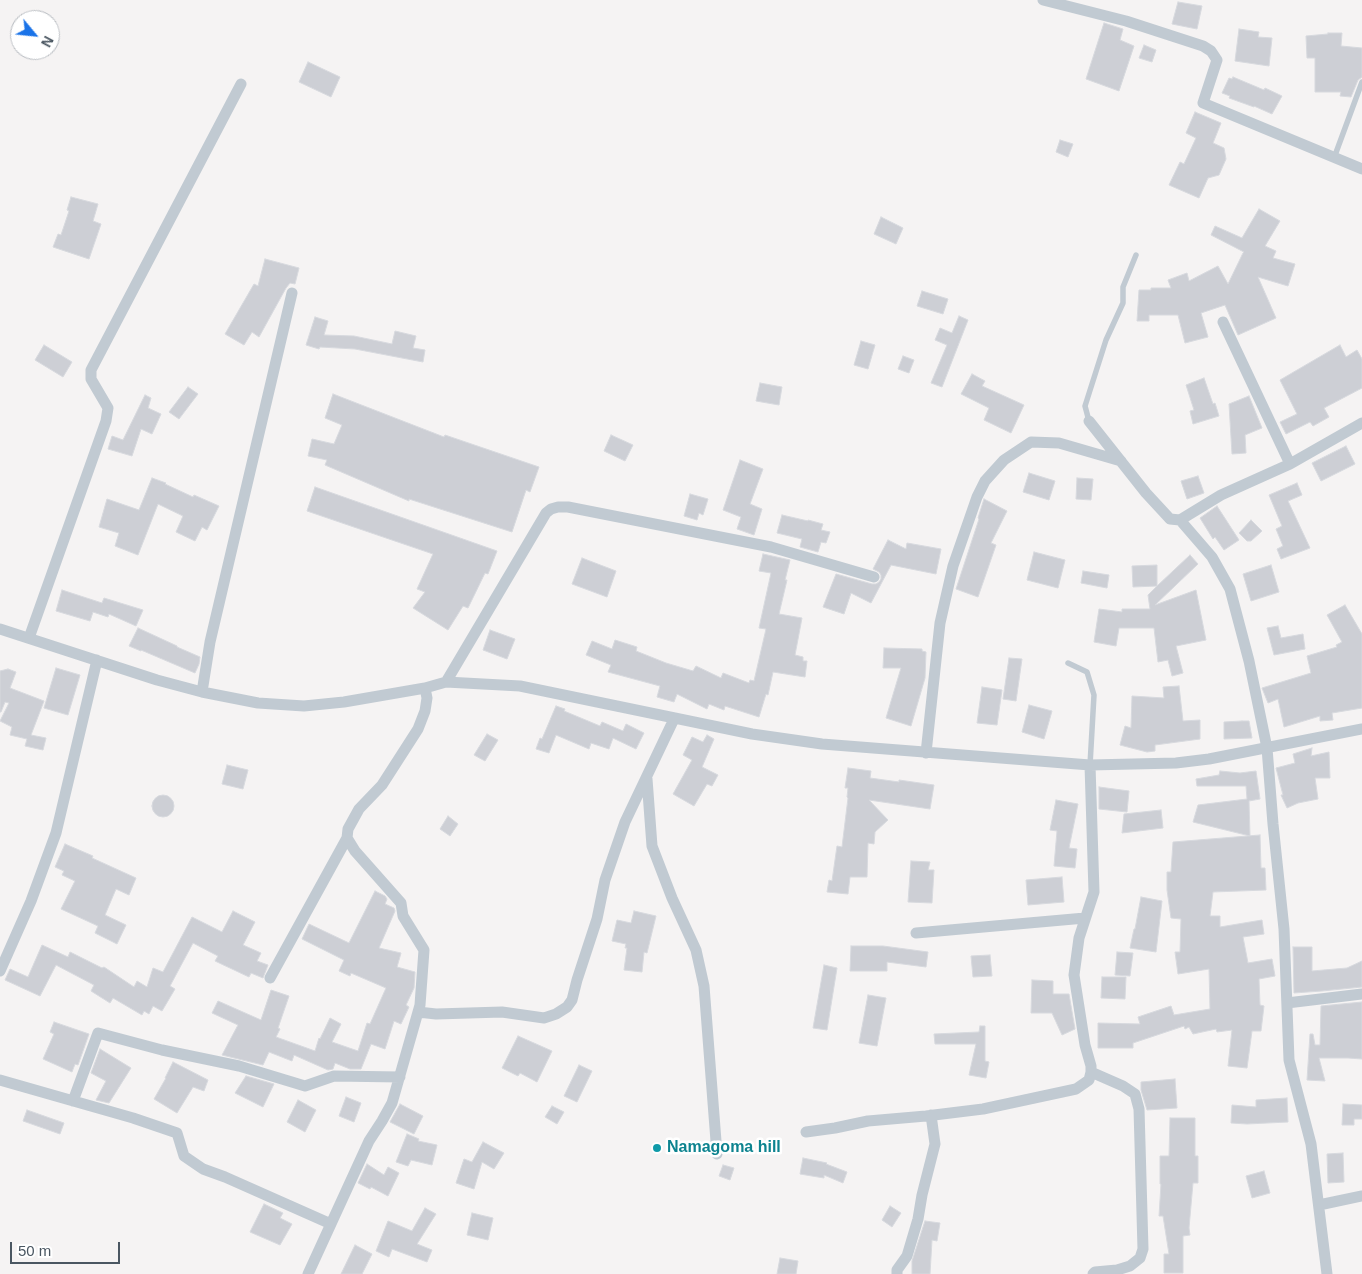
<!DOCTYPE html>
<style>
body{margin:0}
#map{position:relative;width:1362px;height:1274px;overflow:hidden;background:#f5f3f3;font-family:Helvetica,sans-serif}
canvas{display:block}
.north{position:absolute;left:10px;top:10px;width:50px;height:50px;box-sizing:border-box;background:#fff;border:1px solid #b7bbc0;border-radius:50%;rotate:118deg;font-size:14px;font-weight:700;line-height:20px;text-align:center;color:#4a5661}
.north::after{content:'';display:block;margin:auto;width:18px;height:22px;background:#1a73e8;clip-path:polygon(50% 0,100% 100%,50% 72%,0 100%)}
.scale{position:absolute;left:10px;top:1242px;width:110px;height:22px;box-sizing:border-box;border:2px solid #4a5661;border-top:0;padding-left:6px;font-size:15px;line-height:18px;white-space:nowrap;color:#4a5661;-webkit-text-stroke:4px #fff;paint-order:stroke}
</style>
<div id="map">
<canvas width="1362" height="1274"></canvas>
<div class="north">N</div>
<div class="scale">50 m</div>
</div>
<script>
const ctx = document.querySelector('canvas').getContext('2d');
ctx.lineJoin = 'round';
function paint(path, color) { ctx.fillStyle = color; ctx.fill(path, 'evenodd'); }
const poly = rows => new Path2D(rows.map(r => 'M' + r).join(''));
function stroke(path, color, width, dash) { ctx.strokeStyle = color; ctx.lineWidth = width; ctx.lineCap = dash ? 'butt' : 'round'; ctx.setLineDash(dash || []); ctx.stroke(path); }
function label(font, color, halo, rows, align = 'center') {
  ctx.font = font + ' Helvetica,sans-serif'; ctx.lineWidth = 5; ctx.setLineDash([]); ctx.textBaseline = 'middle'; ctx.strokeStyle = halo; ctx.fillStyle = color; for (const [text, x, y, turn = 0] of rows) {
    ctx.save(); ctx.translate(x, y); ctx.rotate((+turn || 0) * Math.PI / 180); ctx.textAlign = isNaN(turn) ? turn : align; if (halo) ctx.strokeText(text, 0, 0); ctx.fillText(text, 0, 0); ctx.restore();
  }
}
const building = poly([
 [1178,2,1202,6,1197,29,1172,24,1178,2],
 [1104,23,1123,29,1120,40,1134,46,1119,91,1086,79,1104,23],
 [1239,29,1259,32,1258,37,1272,38,1269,66,1235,61,1239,29],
 [1328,33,1342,33,1341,46,1362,48,1362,77,1358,80,1351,97,1340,96,1341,92,1315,92,1315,58,1307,58,1306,36,1328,34,1328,33],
 [1144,45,1156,50,1152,62,1139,58,1144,45],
 [308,62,340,77,331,97,299,82,308,62],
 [1233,77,1264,90,1265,88,1282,96,1272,114,1254,106,1254,107,1229,98,1230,96,1222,93,1229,78,1232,79,1233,77],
 [1195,112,1221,123,1213,143,1224,148,1226,159,1219,175,1208,178,1199,198,1169,185,1180,162,1184,164,1196,138,1186,133,1195,112],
 [1060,140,1073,144,1068,157,1056,152,1060,140],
 [71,197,98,204,93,221,101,224,89,259,53,247,58,234,61,235,69,211,67,210,71,197],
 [1259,209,1280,221,1265,246,1276,251,1273,258,1295,264,1288,286,1258,277,1276,318,1238,335,1225,305,1201,313,1208,337,1185,343,1178,315,1149,315,1149,321,1137,321,1139,290,1151,290,1151,288,1171,288,1168,280,1187,273,1189,281,1218,266,1228,284,1243,253,1244,252,1211,235,1215,226,1242,238,1259,209],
 [881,217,903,228,896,244,874,234,881,217],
 [265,259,299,268,295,284,290,283,286,288,259,337,252,332,244,345,225,334,254,284,258,286,265,259],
 [922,291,948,299,943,314,917,306,922,291],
 [959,316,968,320,942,387,931,383,947,345,935,340,940,328,952,333,959,316],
 [315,317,328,321,324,335,354,336,392,344,395,331,416,336,413,348,425,350,423,362,355,349,320,347,319,349,306,345,315,317],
 [861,341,875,345,868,369,854,365,861,341],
 [44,345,72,362,63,377,35,360,44,345],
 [1340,345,1346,357,1357,350,1362,359,1362,388,1324,408,1329,417,1313,426,1310,422,1286,434,1280,422,1297,414,1280,380,1340,345],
 [903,356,914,360,909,373,898,369,903,356],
 [972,374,985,381,982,386,1024,405,1011,433,984,420,989,408,961,394,972,374],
 [1204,378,1213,404,1215,403,1219,416,1193,424,1190,411,1194,410,1186,385,1204,378],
 [760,383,782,387,779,405,756,401,760,383],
 [188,387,198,394,179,419,169,412,188,387],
 [333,394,444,437,445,435,539,467,530,492,526,490,512,532,409,499,409,501,325,465,327,460,308,456,312,439,334,444,342,425,325,418,333,394],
 [145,395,151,398,148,408,161,414,152,434,141,429,132,456,108,449,112,436,123,440,145,395],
 [1249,396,1262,428,1245,435,1246,453,1232,454,1229,404,1249,396],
 [611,435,633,445,625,461,604,451,611,435],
 [1346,446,1355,464,1321,481,1312,463,1346,446],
 [740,460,763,469,750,504,762,509,754,535,737,529,741,517,723,510,740,460],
 [1029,473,1055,481,1049,500,1023,492,1029,473],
 [1198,476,1204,493,1187,499,1181,481,1198,476],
 [152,478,166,483,165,484,193,497,194,495,219,506,207,530,202,527,195,541,176,532,183,516,158,504,138,555,115,546,119,533,99,527,107,499,139,510,152,478],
 [1077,478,1093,479,1091,500,1076,499,1077,478],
 [1297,483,1302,495,1288,501,1310,548,1281,559,1277,549,1283,546,1276,529,1282,526,1269,495,1297,483],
 [315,487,497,551,488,574,485,573,468,608,463,606,448,630,413,608,425,592,417,589,433,554,307,511,315,487],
 [690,494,708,499,703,515,699,513,697,520,684,516,690,494],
 [984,499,1007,511,991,543,996,545,978,597,956,589,979,519,978,518,984,499],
 [1217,506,1239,540,1224,550,1215,537,1213,539,1200,518,1217,506],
 [782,515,808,521,808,520,823,524,821,530,830,532,826,543,821,542,818,552,800,547,802,539,777,533,782,515],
 [1251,520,1262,531,1251,541,1247,541,1239,533,1251,520],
 [888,540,906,549,907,543,941,549,936,574,891,565,871,603,851,593,844,614,823,607,836,574,872,584,876,584,879,582,881,579,881,575,879,572,873,569,888,540],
 [1034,552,1065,560,1058,588,1027,580,1034,552],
 [763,554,790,560,785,580,787,580,779,614,802,618,795,655,803,657,803,661,807,661,805,677,773,672,768,695,766,694,759,717,725,706,724,710,709,704,707,709,677,694,674,702,657,697,660,686,608,672,611,665,586,655,592,641,612,649,615,640,637,647,636,651,666,663,693,671,696,666,721,678,723,673,749,683,750,680,754,681,766,629,759,628,771,573,759,571,763,554],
 [1190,555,1198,564,1155,605,1196,590,1206,640,1176,646,1183,673,1172,676,1168,660,1158,662,1154,628,1119,628,1116,646,1094,642,1099,609,1122,612,1122,609,1150,609,1148,595,1157,586,1133,587,1132,566,1157,565,1157,586,1190,555],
 [582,558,616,571,607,597,572,584,582,558],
 [1271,565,1279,592,1251,601,1243,574,1271,565],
 [1083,571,1109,575,1107,588,1081,583,1083,571],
 [62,590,102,603,104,598,143,610,136,626,109,614,108,617,93,612,90,621,56,611,62,590],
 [1345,605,1362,634,1362,708,1332,713,1333,720,1320,721,1320,716,1284,727,1278,699,1268,703,1262,688,1311,673,1307,656,1337,647,1336,645,1342,642,1327,615,1345,605],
 [1278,626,1281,638,1303,634,1305,649,1274,655,1267,628,1278,626],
 [138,628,177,646,177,647,200,657,199,664,195,673,141,650,141,651,129,646,138,628],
 [490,630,515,639,507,659,483,650,490,630],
 [884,648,922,649,922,651,926,652,925,678,911,726,886,718,901,668,883,668,884,648],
 [1009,658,1022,659,1016,701,1003,699,1009,658],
 [56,668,80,675,68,715,44,708,56,668],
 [8,669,16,672,10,688,44,701,31,735,46,738,43,750,25,746,27,739,10,735,12,727,0,721,9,703,5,702,1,712,0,712,0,671,8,669],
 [1179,686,1183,721,1200,720,1200,739,1155,745,1155,751,1147,752,1120,745,1125,726,1131,728,1132,696,1164,698,1163,687,1179,686],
 [982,687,1002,690,997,725,977,723,982,687],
 [1029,705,1052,711,1044,739,1022,732,1029,705],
 [556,706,565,709,564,711,600,726,602,722,623,731,626,724,644,733,636,749,613,738,609,749,591,743,589,749,556,735,549,753,536,749,540,738,542,739,556,706],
 [1242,721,1249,721,1252,738,1224,739,1224,722,1242,721],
 [487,734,498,740,485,761,474,755,487,734],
 [707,735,714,739,702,767,718,775,712,786,707,784,694,806,673,794,692,760,683,755,692,737,703,742,707,735],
 [1312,748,1311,756,1329,752,1330,778,1315,778,1318,799,1298,803,1287,808,1281,795,1283,795,1276,768,1295,763,1293,754,1312,748],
 [227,765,248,770,243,789,222,784,227,765],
 [848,768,871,771,870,778,899,782,899,780,934,785,930,809,869,800,888,820,875,832,874,844,868,843,867,877,850,877,848,894,827,892,829,880,832,881,837,846,842,847,848,798,847,797,848,788,845,788,848,768],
 [1220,771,1240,773,1256,771,1260,799,1249,801,1250,836,1193,822,1198,805,1247,799,1246,786,1197,786,1196,779,1219,775,1220,771],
 [1099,787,1129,791,1127,812,1099,809,1099,787],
 '152 806a11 11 0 1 1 22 0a11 11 0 1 1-22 0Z',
 [1056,800,1078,804,1069,848,1077,849,1075,868,1054,866,1057,831,1050,830,1056,800],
 [1161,810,1163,828,1122,833,1124,814,1161,810],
 [448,816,458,824,450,836,440,829,448,816],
 [1260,835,1261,868,1265,868,1266,890,1213,892,1210,916,1220,916,1220,927,1262,920,1264,934,1243,937,1248,963,1272,959,1275,976,1259,979,1260,1005,1264,1006,1261,1031,1252,1031,1247,1068,1228,1066,1232,1030,1217,1032,1216,1029,1193,1034,1189,1027,1185,1029,1184,1026,1133,1043,1133,1048,1098,1048,1098,1023,1140,1024,1138,1017,1171,1006,1174,1015,1210,1009,1209,969,1178,974,1175,952,1180,952,1181,919,1171,918,1167,890,1167,872,1171,872,1173,842,1260,835],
 [65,844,93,856,92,858,136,878,129,895,116,889,105,915,126,925,117,944,95,933,98,926,61,909,75,881,62,875,64,871,55,867,65,844],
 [911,861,930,862,928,870,934,870,932,903,908,902,911,861],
 [1062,877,1064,902,1028,905,1026,880,1062,877],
 [375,891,385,896,387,899,385,904,394,908,395,911,379,948,401,953,397,967,415,972,414,988,406,1005,409,1007,401,1024,394,1021,385,1049,371,1044,361,1069,350,1069,335,1063,333,1069,328,1070,294,1055,292,1061,269,1052,263,1065,222,1055,238,1025,212,1013,218,1001,261,1020,271,990,289,996,278,1028,280,1029,276,1037,315,1051,319,1038,320,1039,330,1018,341,1024,332,1042,358,1051,367,1023,370,1024,386,988,351,973,350,976,339,971,344,960,302,939,309,924,349,943,375,891],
 [1141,897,1162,901,1156,952,1130,948,1134,929,1135,929,1141,897],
 [233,911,255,922,243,945,261,953,257,961,268,965,263,978,251,973,249,977,215,961,218,956,193,943,170,986,175,989,162,1011,153,1006,149,1014,144,1011,142,1015,113,998,110,1003,91,991,94,985,56,965,40,996,5,980,10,969,28,977,42,945,68,957,70,952,102,968,104,967,134,987,137,981,147,987,153,968,163,972,192,917,222,932,233,911],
 [634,911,656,916,647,953,644,952,642,972,624,970,627,948,625,948,626,944,612,941,617,920,631,923,634,911],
 [851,946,883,946,928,952,926,967,887,962,887,971,850,971,851,946],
 [1293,947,1312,947,1312,971,1347,968,1362,961,1362,987,1322,991,1294,993,1293,947],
 [1117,952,1133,953,1130,976,1115,975,1117,952],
 [990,955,992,976,973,977,971,956,990,955],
 [824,965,837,968,827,1030,813,1028,824,965],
 [1102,977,1126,977,1125,999,1101,998,1102,977],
 [1032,980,1053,981,1053,994,1069,994,1075,1029,1062,1035,1052,1013,1031,1013,1032,980],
 [868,995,886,998,877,1046,859,1043,868,995],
 [1362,1002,1362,1059,1348,1058,1319,1058,1325,1081,1307,1080,1310,1034,1313,1034,1315,1045,1320,1045,1321,1006,1362,1002],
 [54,1022,89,1034,78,1065,75,1064,72,1072,43,1059,54,1034,50,1032,54,1022],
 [980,1026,985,1026,985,1061,989,1062,986,1078,969,1075,976,1044,935,1044,934,1034,979,1032,980,1026],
 [518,1036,552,1051,537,1082,520,1073,518,1076,502,1068,518,1036],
 [100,1049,131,1068,109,1103,96,1100,106,1081,91,1073,100,1049],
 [173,1062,208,1080,204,1091,193,1087,177,1113,154,1099,166,1078,165,1078,173,1062],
 [579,1065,592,1071,577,1102,564,1096,579,1065],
 [246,1076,274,1084,263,1107,235,1093,246,1076],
 [1175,1079,1177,1108,1147,1110,1141,1090,1141,1082,1175,1079],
 [346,1097,361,1103,354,1122,339,1116,346,1097],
 [1287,1098,1288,1122,1247,1124,1231,1123,1232,1105,1256,1107,1256,1100,1287,1098],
 [298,1100,316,1110,305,1132,287,1122,298,1100],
 [400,1104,423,1116,414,1134,390,1122,400,1104],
 [1343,1104,1362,1105,1362,1119,1354,1119,1354,1125,1342,1125,1343,1104],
 [552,1106,564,1112,557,1124,545,1117,552,1106],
 [27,1110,64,1123,60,1134,23,1121,27,1110],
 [1170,1118,1195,1118,1195,1156,1198,1156,1198,1183,1193,1183,1189,1228,1190,1235,1183,1236,1183,1273,1164,1273,1164,1254,1169,1254,1163,1216,1159,1216,1161,1184,1160,1184,1160,1156,1169,1156,1170,1118],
 [407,1134,419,1139,418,1141,437,1145,432,1165,411,1160,408,1166,396,1162,407,1134],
 [483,1142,504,1153,494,1169,482,1162,474,1189,456,1183,464,1159,472,1162,483,1142],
 [1343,1153,1344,1182,1328,1183,1327,1154,1343,1153],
 [803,1158,827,1163,826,1164,847,1172,843,1183,824,1175,824,1178,800,1174,803,1158],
 [367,1164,384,1175,388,1167,399,1173,388,1196,371,1187,370,1189,358,1183,367,1164],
 [723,1165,734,1168,730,1180,719,1176,723,1165],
 [1264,1171,1270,1193,1252,1198,1246,1176,1264,1171],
 [264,1204,283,1213,280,1218,292,1224,280,1245,250,1232,264,1204],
 [890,1206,901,1213,892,1227,882,1220,890,1206],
 [425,1208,436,1214,417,1244,432,1250,427,1262,392,1249,389,1257,376,1251,388,1221,412,1231,425,1208],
 [472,1213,493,1218,488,1240,467,1235,472,1213],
 [925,1221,940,1223,937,1241,932,1240,930,1274,912,1274,912,1261,925,1221],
 [355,1245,372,1254,362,1274,341,1274,355,1245],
 [780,1258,798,1261,796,1274,777,1274,780,1258]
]);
paint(building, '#cdcfd5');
stroke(building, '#d7d9de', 1);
stroke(poly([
 [1334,158,1362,82],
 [1089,421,1085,406,1106,340,1123,303,1123,287,1136,255],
 [1068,663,1087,672,1094,695,1090,765]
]), '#c1cad2', 5.5);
stroke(poly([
 [1043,0,1126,21,1203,46,1211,51,1217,60,1203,103,1362,169],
 [1223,322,1290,464],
 [1089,421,1146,493,1170,519,1180,520,1212,557,1230,589,1249,661,1267,748,1273,824,1284,929,1289,1060,1311,1144,1327,1274],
 [1180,520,1221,495,1290,464,1362,423],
 [0,629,157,680,202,692,258,703,304,706,344,702,425,688,446,682,520,686,752,734,822,744,1090,765,1176,763,1209,759,1362,729],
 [29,638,106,421,108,408,91,379,91,370,241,84],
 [446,682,546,513,551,509,558,507,568,507,771,547,874,577],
 [202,692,210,642,292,293],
 [926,753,940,623,953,566,977,497,985,481,1004,460,1031,442,1059,443,1121,461],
 [647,779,652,846,672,898,696,950,704,986,717,1154],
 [916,933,1085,918],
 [0,971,31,901,56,833,97,660],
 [270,978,347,838],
 [1287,1003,1362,994],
 [418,1012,436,1014,502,1012,544,1018,556,1014,567,1007,572,1000,577,980,597,919,605,880,625,822,674,719],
 [1091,1072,1123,1086,1135,1094,1139,1109,1143,1249,1140,1258,1130,1266,1117,1270,1095,1272,1093,1274],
 [0,1080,133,1118,177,1133,184,1156,203,1169,225,1177,331,1224],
 [73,1101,98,1033,162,1050,239,1066,305,1086,334,1076,400,1077],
 [806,1132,835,1128,868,1121,926,1116,983,1109,1076,1089,1089,1080,1091,1072,1091,1066,1085,1045,1074,975,1079,938,1094,892,1090,765],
 [1319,1205,1362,1196],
 [308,1274,369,1141,382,1121,392,1103,420,1005,424,950,403,916,401,903,355,851,347,838,348,829,359,809,382,785,418,729,425,711,427,698,425,688],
 [897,1274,897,1270,907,1256,918,1219,922,1195,935,1144,931,1115]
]), '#c1cad2', 11);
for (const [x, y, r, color] of [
 [657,1148,5,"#0f9aa8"]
]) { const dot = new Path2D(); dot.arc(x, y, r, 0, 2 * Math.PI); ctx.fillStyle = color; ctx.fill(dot); stroke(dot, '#fff', 2); }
label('bold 16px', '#0d838f', '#fff', [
 ["Namagoma hill",667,1148]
], 'left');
</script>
